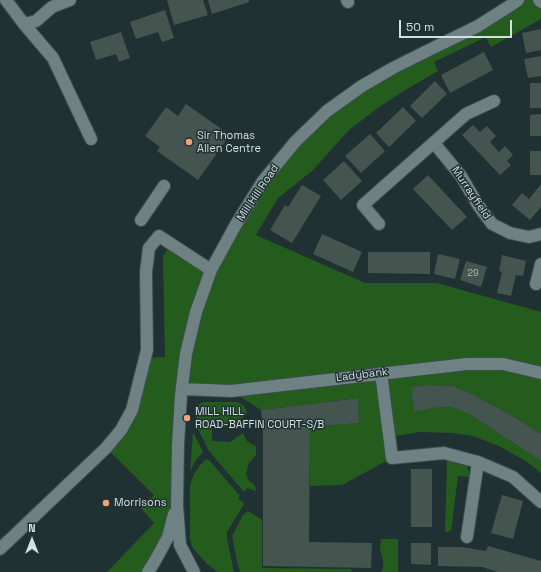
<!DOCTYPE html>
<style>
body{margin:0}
#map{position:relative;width:541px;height:572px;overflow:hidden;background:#203133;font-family:"Space Grotesk",sans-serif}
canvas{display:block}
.north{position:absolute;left:12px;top:520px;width:40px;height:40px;-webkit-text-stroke:3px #203133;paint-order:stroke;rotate:0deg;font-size:11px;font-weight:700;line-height:16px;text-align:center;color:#d4dfe0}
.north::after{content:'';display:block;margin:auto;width:14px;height:18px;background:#d4dfe0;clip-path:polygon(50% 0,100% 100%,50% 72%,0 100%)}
.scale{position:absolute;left:399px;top:20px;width:113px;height:18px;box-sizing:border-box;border:2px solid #d4dfe0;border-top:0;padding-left:5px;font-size:12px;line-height:14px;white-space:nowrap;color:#d4dfe0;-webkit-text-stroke:3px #203133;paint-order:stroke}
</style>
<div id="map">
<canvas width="541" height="572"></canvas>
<div class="north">N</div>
<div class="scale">50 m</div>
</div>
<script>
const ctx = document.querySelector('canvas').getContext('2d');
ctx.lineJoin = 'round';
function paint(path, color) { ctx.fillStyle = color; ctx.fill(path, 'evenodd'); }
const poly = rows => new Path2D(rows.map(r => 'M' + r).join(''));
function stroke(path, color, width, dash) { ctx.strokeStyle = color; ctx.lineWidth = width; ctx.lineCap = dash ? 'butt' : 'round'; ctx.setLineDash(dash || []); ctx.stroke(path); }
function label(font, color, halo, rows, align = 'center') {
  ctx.font = font + ' "Space Grotesk",sans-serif'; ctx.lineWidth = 3; ctx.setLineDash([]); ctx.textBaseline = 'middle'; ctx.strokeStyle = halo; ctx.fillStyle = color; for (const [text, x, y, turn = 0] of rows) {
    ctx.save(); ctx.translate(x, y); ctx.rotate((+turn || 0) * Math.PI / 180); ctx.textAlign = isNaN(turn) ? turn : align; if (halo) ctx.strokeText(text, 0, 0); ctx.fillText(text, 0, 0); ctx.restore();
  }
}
paint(poly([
 [518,0,541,0,541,19,491,47,486,37,434,62,438,71,402,92,375,110,349,130,312,171,278,198,256,235,365,283,437,283,541,312,541,434,516,418,472,394,453,386,426,385,411,387,414,412,433,408,450,407,460,410,477,419,541,461,541,473,527,462,501,447,473,436,452,433,420,432,389,437,392,458,342,485,310,486,310,427,359,423,357,398,261,410,231,391,182,389,177,501,148,572,107,572,154,523,141,508,154,495,106,448,121,430,146,358,165,357,163,256,172,244,212,270,263,181,327,111],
 [203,402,236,402,243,405,246,410,247,414,231,427,212,427,212,441,230,442,243,433,246,440,251,444,256,446,256,455,249,463,246,473,248,480,253,484,255,486,256,491,247,488,244,492,209,451,197,427,196,412,198,405],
 [193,432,203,452,196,460,190,471],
 [206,459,210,461,240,496,238,498,244,504,227,532,227,539,234,572,218,572,207,564,197,553,192,547,190,539,190,485,194,474,200,465],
 [447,460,462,463,467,466,470,477,458,476,451,531,445,532],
 [248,511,262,520,262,568,351,569,352,572,240,572,237,562,232,536,243,515],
 [381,539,398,539,398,572,381,572,383,568,383,560,380,549]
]), '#245c1d');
paint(poly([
 [167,0,203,0,208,15,174,25],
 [208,0,249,0,249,2,212,14],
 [165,10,174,38,162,42,158,32,136,39,130,22],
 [541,29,541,50,526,53,522,33],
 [121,32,130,58,119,62,116,54,96,60,90,42],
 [484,52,493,70,450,93,441,75],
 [541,56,541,76,528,78,524,59],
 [435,81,447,94,422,118,410,106],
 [530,83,541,83,541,108,530,108],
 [186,104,230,135,198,180,157,151,160,147,145,136,166,107,178,116],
 [403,107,416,121,389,147,376,133],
 [541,114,541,136,530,136,530,115],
 [473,125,480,132,487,126,496,136,490,142,499,152,505,146,513,155,507,161,511,165,500,175,462,135],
 [370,134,385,151,361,173,345,156],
 [530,151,541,151,541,175,530,175],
 [344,161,362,181,341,200,323,180],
 [428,175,467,217,452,230,413,189],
 [541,184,541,207,530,220,512,205,522,193,529,199],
 [302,185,321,196,292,243,270,230,285,205,288,207],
 [322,234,362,252,353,272,313,254],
 [368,252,430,252,430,274,368,273],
 [438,254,460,259,455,279,434,274],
 [502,255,526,261,523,276,516,275,511,296,497,293,502,272,499,271],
 [466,261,487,267,481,287,460,280],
 [426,385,453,386,472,394,516,418,541,434,541,461,477,419,460,410,450,407,433,408,414,412,411,387],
 [358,398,359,423,310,427,309,542,372,543,371,568,263,566,263,432,261,410],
 [411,469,432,469,432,527,411,527],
 [502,495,523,501,513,539,491,533],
 [411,543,431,543,431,565,411,564],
 [488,546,541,561,541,572,498,572,482,567,438,566,438,547,461,547,486,551]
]), '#44544f');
const minor = poly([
 [6,0,24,24,53,58,91,139],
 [347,0,348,2],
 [539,0,541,2],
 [24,24,36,21,52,7,70,0],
 [434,143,461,176,478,205,492,224,510,233,529,237,541,234],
 [141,220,164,186],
 [379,224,363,205,466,114,494,101],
 [536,284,541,264],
 [381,373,392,458,444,453,478,462,513,477,541,502],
 [182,389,231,391,467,364,503,364,541,373],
 [467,537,478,462],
 [0,549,106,448,121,430,132,410,147,350,146,272,149,248,159,236,211,270],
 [148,572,155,561,168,537,174,514],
 [194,572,180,545,177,505,178,445,181,395,186,354,196,312,211,270,235,226,263,181,295,142,327,111,362,86,393,68,427,51,478,26,511,5,518,0]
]);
stroke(minor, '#3d4c4d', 14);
stroke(minor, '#6e8183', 12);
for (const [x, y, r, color] of [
 [189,142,4,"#f1a27b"],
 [187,418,4,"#f1a27b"],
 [106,503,4,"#f1a27b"]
]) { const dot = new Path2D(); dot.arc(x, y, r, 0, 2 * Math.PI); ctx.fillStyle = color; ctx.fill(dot); stroke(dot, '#203133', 1.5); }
label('9px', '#b0bcbc', null, [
 ["29",473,274]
]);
label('11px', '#d4dfe0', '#203133', [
 ["Sir Thomas",197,136],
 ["Allen Centre",197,149],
 ["MILL HILL",195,412],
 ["ROAD-BAFFIN COURT-S/B",195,425],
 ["Morrisons",114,503]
], 'left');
label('11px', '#d4dfe0', '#203133', [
 ["Mill Hill Road",258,193,-56],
 ["Murrayfield",471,193,56],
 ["Ladybank",362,375,-7]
]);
</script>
